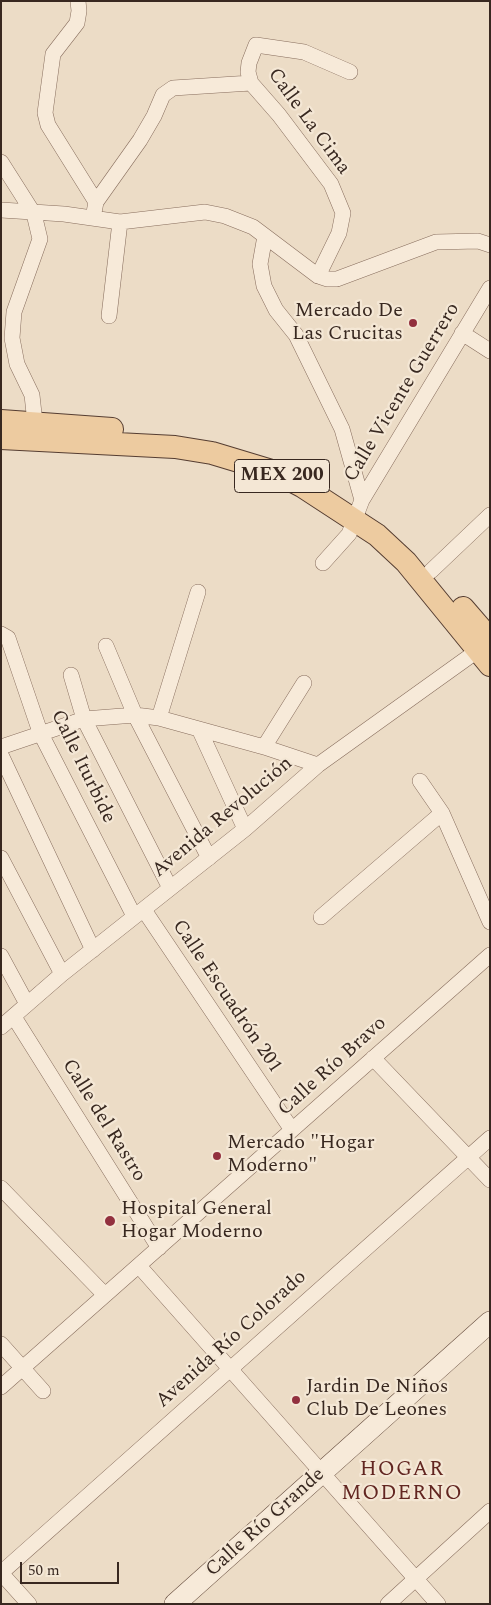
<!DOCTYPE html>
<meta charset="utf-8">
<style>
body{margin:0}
#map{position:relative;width:491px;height:1605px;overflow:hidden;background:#ecdcc6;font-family:Spectral,serif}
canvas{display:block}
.frame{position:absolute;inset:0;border:2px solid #382820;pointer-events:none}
.scale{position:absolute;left:20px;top:1562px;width:99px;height:22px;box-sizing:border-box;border:2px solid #382820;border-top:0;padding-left:6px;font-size:15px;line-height:18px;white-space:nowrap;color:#382820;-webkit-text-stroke:4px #f4e7d5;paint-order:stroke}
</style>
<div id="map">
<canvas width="491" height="1605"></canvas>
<div class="frame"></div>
<div class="scale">50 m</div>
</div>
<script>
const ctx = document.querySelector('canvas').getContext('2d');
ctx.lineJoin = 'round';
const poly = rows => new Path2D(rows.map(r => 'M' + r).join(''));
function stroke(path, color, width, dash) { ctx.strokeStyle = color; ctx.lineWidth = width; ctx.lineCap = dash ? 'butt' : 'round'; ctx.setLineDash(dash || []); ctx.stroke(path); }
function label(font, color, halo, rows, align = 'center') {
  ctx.font = font + ' Spectral,serif'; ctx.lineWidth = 4.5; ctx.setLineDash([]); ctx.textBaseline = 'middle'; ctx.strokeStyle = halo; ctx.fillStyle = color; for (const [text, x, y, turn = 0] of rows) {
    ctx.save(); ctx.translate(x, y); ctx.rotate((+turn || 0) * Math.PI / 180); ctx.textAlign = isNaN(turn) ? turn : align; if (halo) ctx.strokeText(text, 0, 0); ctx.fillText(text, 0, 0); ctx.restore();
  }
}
const street = poly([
 [78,1,79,11,77,23,53,54,45,113,48,125,96,202],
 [1,162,34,214,40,239,14,312,12,338,17,364,32,395,36,432],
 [1,210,64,214,120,222,205,212,225,216,253,227,318,276,327,279,337,279,436,242,478,241,490,245],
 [93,218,96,202,140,140,154,116,163,95,173,88,251,83],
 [265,236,260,264,264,286,276,310,296,335,342,429,362,500],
 [318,276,339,233,343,213,331,184,279,115,251,83,248,72,249,63,256,45,304,52,350,72],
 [109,316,120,222],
 [462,333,490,351],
 [323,563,349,534,362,500,490,288],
 [431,571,490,515],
 [1,634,8,638,40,732,134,916],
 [106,646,135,715,209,858],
 [71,675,84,719,170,888],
 [159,718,198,592],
 [200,731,245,829],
 [1,747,84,719,135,715,159,718,264,747,318,765],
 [264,747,304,683],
 [1,755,93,950],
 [420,781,442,813,490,922],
 [1,858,62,974],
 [144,910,292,1130],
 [321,917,442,813],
 [1,956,27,1004],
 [14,1017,159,1248],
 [1,1027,62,974,245,829,318,765,484,646],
 [373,1058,490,1180],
 [1,1188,105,1295],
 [139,1266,438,1604],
 [1,1344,43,1391],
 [1,1387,490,955],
 [1,1573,490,1138],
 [1,1573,29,1604],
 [388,1604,490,1511]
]);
const secondary = poly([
 [175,1604,490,1322]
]);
const primary = poly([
 [1,421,112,429],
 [1,438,175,447,212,453,275,472,302,486,377,535,406,562,490,665],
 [463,608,490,639]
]);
stroke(street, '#876d5d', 16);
stroke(secondary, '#684f40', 22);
stroke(primary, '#553d31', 24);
stroke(street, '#f7ead9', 15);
stroke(secondary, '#f7ead9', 21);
stroke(primary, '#edcba0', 22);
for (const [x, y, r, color] of [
 [413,323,5,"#92303e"],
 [217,1156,5,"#92303e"],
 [110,1221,6,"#92303e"],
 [296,1400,5,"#92303e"]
]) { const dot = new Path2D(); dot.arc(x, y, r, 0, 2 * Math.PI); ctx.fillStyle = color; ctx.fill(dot); stroke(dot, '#f4e7d5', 2); }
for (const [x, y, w] of [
 [282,476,95]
]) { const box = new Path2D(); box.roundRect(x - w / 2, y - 16.5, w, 33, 4); ctx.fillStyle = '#f4e7d5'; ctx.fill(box); stroke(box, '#382820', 1); }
label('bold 19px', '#382820', null, [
 ["MEX 200",282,476]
]);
label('20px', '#382820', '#f4e7d5', [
 ["Calle La Cima",308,122,54],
 ["Calle Vicente Guerrero",403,393,-59],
 ["Calle Iturbide",82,767,64],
 ["Avenida Revolución",223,818,-40],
 ["Calle Escuadrón 201",226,997,56],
 ["Calle Río Bravo",333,1067,-42],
 ["Calle del Rastro",103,1121,58],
 ["Avenida Río Colorado",232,1340,-42],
 ["Calle Río Grande",266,1523,-42]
]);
label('20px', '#382820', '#f4e7d5', [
 ["Mercado De",403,312,"right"],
 ["Las Crucitas",403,335,"right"],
 ["Mercado \"Hogar",227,1144],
 ["Moderno\"",227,1167],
 ["Hospital General",121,1210],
 ["Hogar Moderno",121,1233],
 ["Jardin De Niños",306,1388],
 ["Club De Leones",306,1411]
], 'left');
ctx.letterSpacing = '1px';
label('21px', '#622621', '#f4e7d5', [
 ["HOGAR",402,1471],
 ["MODERNO",402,1495]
]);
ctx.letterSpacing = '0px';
</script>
